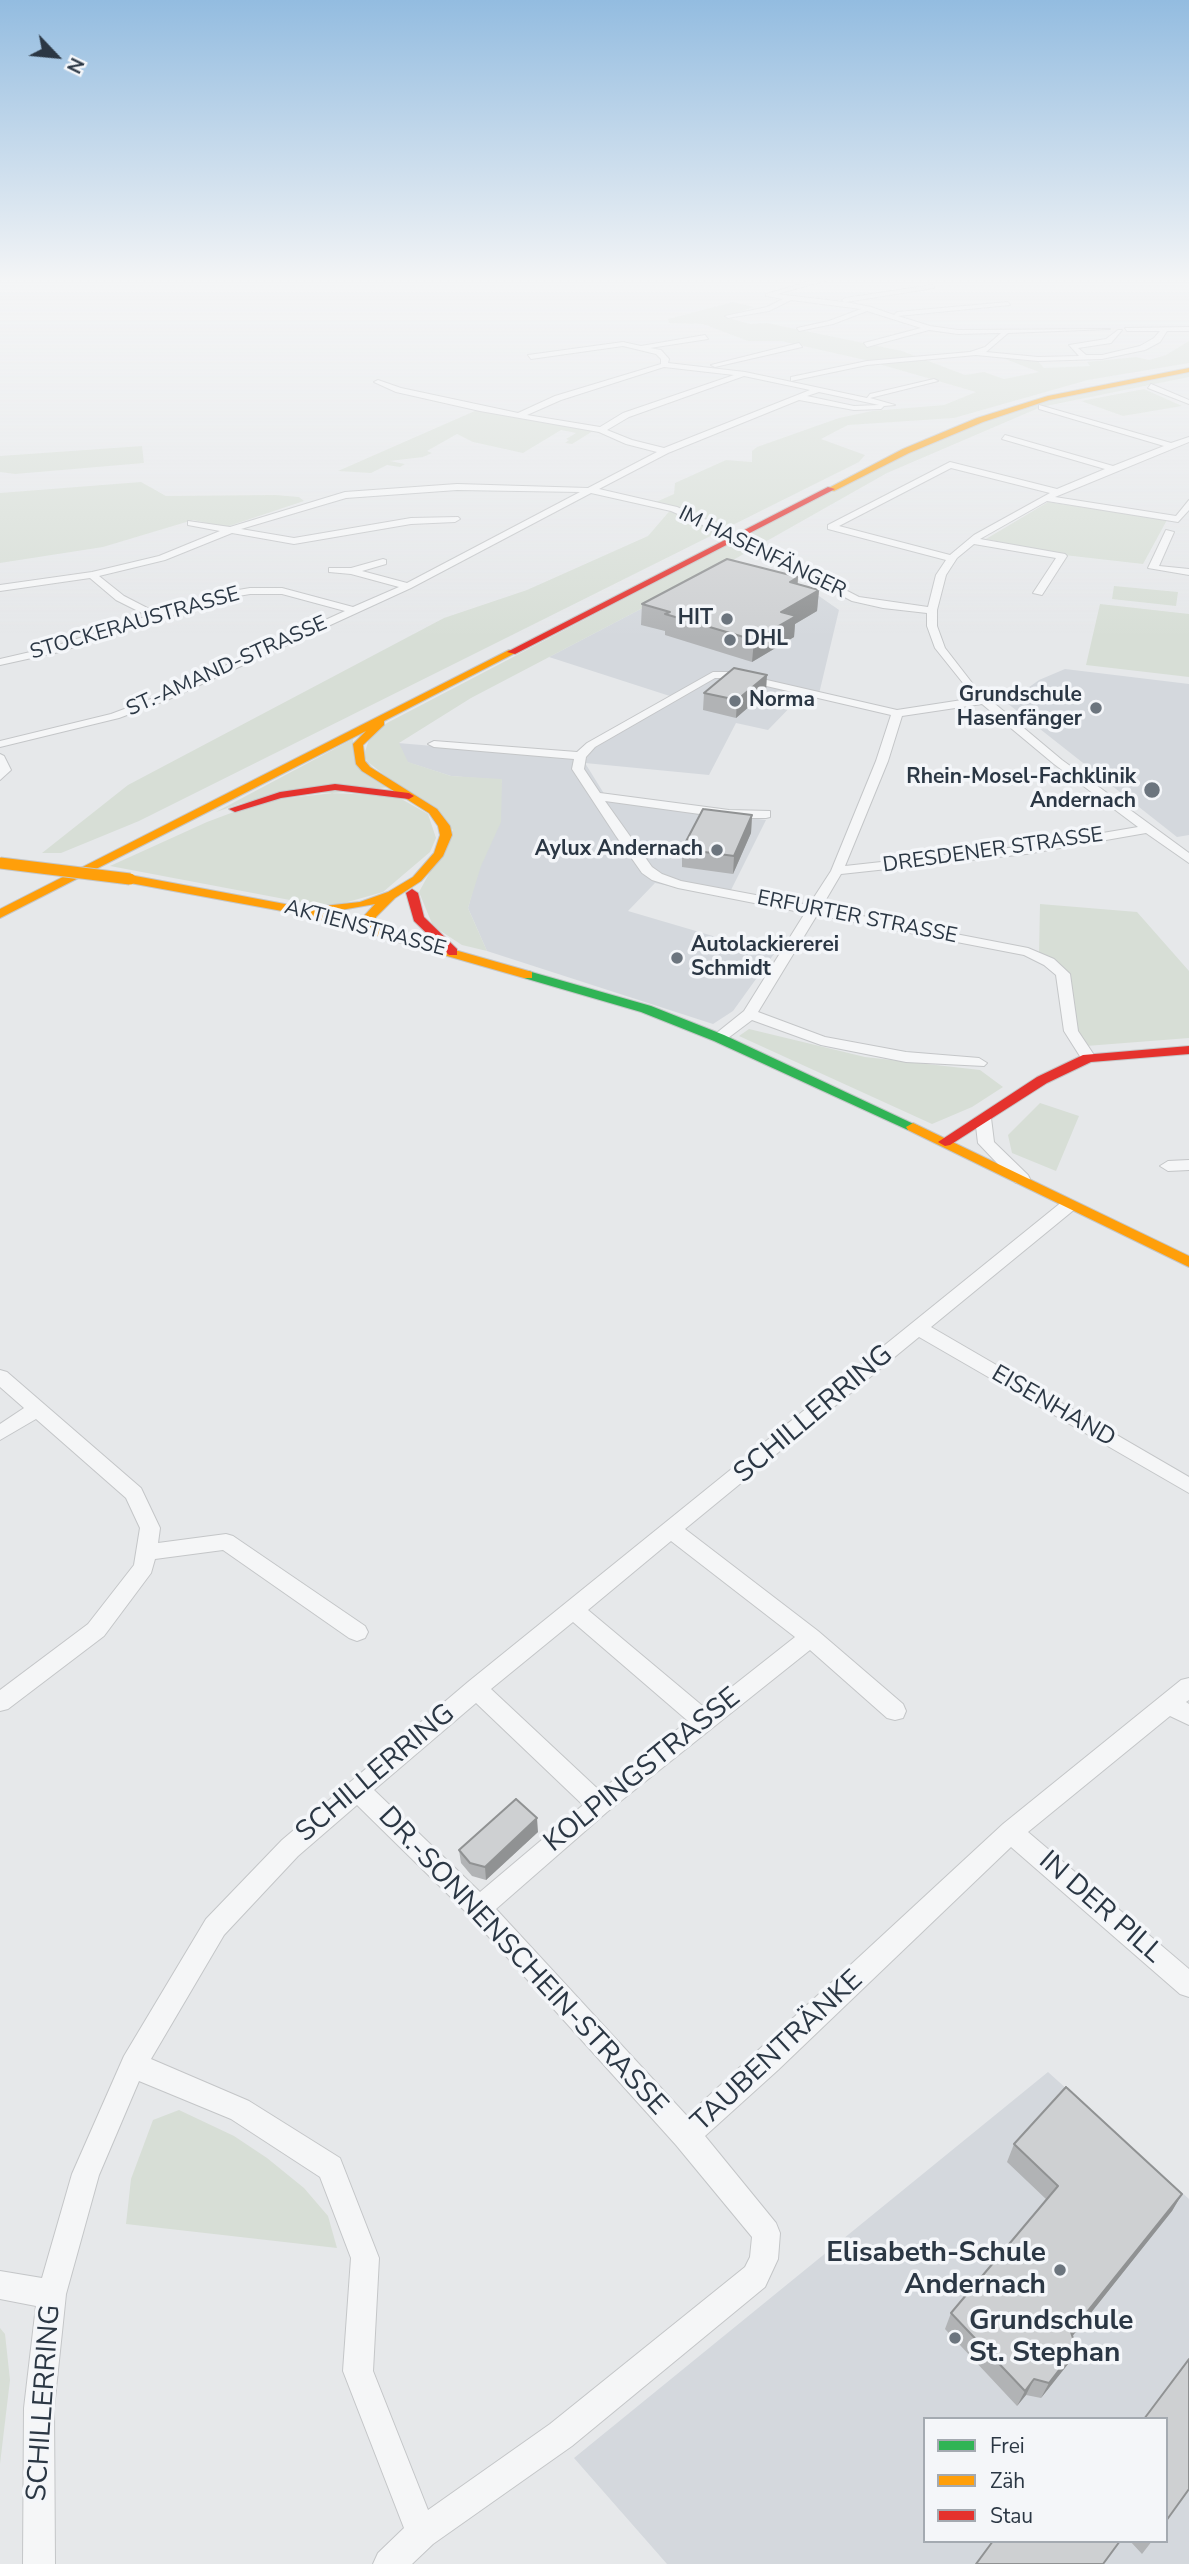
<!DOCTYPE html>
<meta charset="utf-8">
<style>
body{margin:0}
#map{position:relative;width:1189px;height:2564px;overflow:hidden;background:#e6e8ea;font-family:"Nunito Sans",sans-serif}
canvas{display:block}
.legend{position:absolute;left:923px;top:2417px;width:245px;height:126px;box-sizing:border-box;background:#f4f6f9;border:2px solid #a4aab1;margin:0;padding:9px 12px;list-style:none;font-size:21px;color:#2b3744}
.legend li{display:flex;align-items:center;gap:14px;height:35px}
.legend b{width:35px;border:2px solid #a4aab1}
.north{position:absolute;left:21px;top:21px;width:70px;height:70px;-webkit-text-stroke:5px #f4f6f9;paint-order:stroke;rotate:116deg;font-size:19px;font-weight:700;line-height:28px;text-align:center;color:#2b3744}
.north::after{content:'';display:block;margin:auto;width:24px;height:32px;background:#2b3744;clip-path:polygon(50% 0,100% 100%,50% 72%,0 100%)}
</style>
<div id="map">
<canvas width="1189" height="2564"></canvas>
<ul class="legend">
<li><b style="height:9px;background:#30b455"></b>Frei</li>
<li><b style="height:9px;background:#ff9f0a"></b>Zäh</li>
<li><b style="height:9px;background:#e5322d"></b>Stau</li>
</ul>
<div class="north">N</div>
</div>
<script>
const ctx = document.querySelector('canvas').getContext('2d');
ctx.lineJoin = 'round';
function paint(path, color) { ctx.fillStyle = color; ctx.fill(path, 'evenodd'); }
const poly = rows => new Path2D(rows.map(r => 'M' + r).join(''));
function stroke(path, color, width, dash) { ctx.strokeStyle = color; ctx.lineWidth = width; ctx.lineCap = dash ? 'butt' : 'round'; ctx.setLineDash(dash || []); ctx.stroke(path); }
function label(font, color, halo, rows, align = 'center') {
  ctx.font = font + ' "Nunito Sans",sans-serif'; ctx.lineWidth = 7; ctx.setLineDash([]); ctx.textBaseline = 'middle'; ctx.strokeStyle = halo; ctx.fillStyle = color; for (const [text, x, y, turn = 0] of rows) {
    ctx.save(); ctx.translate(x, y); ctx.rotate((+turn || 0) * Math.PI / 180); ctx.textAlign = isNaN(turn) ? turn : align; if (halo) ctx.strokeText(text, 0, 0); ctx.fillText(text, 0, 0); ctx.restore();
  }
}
paint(poly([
 [719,568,819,596,839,610,818,698,802,695,768,730,736,723,709,775,585,763,608,800,766,820,727,898,655,883,628,911,774,954,733,1011,713,1024,487,951,468,908,502,780,451,776,407,762,398,743,573,758,584,762,593,749,676,698,549,657],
 [1065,669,1189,684,1189,835,1177,837,1007,703,1039,680],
 [1048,2072,1189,2199,1189,2564,667,2564,574,2458],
 [925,2419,1166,2419,1166,2541,925,2541]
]), '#d4d8dd');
paint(poly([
 [733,302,754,307,725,317,750,324,767,323,902,351,965,375,984,372,1004,379,1039,372,1005,359,1038,361,1044,368,1090,366,1087,362,1136,357,1149,360,1166,355,1189,341,1189,363,1088,380,954,418,848,425,821,439,865,455,859,462,139,821,61,853,42,853,128,785,444,618,527,590,648,536,673,507,656,502,674,494,675,483,726,460,752,462,752,451,757,447,839,418,872,411,944,405,976,392,865,360,781,341,748,341,703,324,669,323,668,319],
 [1189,372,1189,377,1041,407,887,473,719,568,471,698,399,743,408,762,451,776,502,779,501,822,481,866,468,908,487,951,462,945,433,926,419,892,453,830,363,758,370,736,387,723,871,470,971,426,1050,400],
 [1144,389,1182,406,1123,416,1081,401],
 [477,410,593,431,572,444,565,443,569,440,566,439,576,433,561,430,523,453,473,442,457,434,427,451,432,453,423,457,390,461,405,464,400,467,387,465,371,473,338,471],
 [142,446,144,463,15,474,0,472,0,456],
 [141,482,166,496,276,495,299,497,304,501,226,527,193,520,103,547,0,563,0,493],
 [1048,502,1167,520,1143,564,1064,555,986,539],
 [1114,586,1178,592,1176,606,1112,599],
 [1100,604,1189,614,1189,677,1086,665],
 [353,739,353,744,389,787,242,803,216,812],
 [309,792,396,796,428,814,436,838,430,852,383,892,337,905,311,904,110,866,207,822,247,807],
 [1040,904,1137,912,1189,971,1189,1038,1086,1046,1076,1031,1068,974,1039,954],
 [749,1029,865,1057,980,1070,1003,1087,972,1107,932,1124,739,1036],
 [1040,1103,1079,1116,1056,1171,1012,1153,1008,1135],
 [179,2110,234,2136,267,2158,304,2188,328,2216,337,2248,126,2224,131,2179,153,2120],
 [0,2328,5,2334,10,2380,0,2464]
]), '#d7ded6');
const street = poly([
 [818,279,831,279,777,294,844,302,842,300,845,298,932,285,934,288,846,302,871,307,894,315,897,312,1008,302,1010,305,898,316,930,326,958,330,1110,329,1008,333,986,352,1038,357,1079,356,1069,345,1106,339,1118,330,1122,330,1111,343,1078,348,1086,355,1102,355,1140,346,1154,338,1160,331,1127,331,1125,328,1189,327,1189,331,1167,331,1160,342,1145,350,1102,359,1038,361,976,355,867,365,791,381,791,377,867,361,970,352,985,347,1001,333,958,334,929,330,867,347,864,343,921,328,867,311,833,324,799,331,797,328,829,321,861,309,791,300,769,311,728,318,725,316,767,307,783,299,766,296,766,294,818,279],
 [705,335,708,339,650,348,661,350,669,359,668,363,745,372,867,398,870,394,934,379,938,381,870,398,895,405,884,406,881,409,854,410,799,400,668,453,599,489,677,507,711,522,711,526,705,526,671,511,591,493,411,588,167,700,119,718,0,747,0,741,111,714,159,696,345,611,282,594,250,594,221,599,59,652,0,665,0,659,52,647,148,616,116,600,90,578,0,591,0,585,92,572,159,556,220,531,188,525,188,521,230,527,345,492,457,484,588,488,657,452,626,444,599,432,480,411,396,392,374,382,378,380,401,388,518,413,555,396,661,364,661,359,656,354,623,346,531,359,528,355,623,342,641,346,705,335],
 [664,367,734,375,623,413,600,427,527,415,561,400,664,367],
 [744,376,810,390,664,448,632,440,607,430,629,417,744,376],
 [819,392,879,405,854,406,807,396,819,392],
 [457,490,580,492,407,583,362,571,386,564,386,560,383,559,351,568,329,568,329,572,351,574,399,587,353,607,282,588,250,588,215,594,157,613,124,596,99,576,165,560,232,533,294,544,411,524,455,522,460,519,458,517,411,518,294,538,241,529,346,498,457,490],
 [799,343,802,347,715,367,711,365,799,343],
 [1151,384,1189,400,1189,404,1148,388,1151,384],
 [1039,405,1171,443,1189,437,1189,442,1055,497,1176,516,1189,500,1189,510,1178,522,1047,501,980,539,1065,554,1067,556,1042,595,1033,593,1056,558,974,544,957,558,946,575,937,610,937,626,945,648,976,688,1062,760,1189,853,1189,863,1146,833,1026,854,841,874,821,908,1028,948,1054,959,1070,974,1078,1031,1096,1058,1093,1061,1083,1061,1064,1031,1056,975,1044,965,1024,955,817,915,758,1012,825,1037,906,1052,979,1058,987,1063,984,1066,906,1062,821,1045,752,1020,724,1041,714,1041,714,1035,744,1011,805,913,678,888,652,880,642,873,616,836,572,769,574,759,434,747,428,744,434,741,577,752,587,743,713,672,732,672,897,710,975,698,935,648,927,626,927,613,883,608,852,601,750,547,758,545,859,597,928,607,936,575,946,560,828,529,828,525,950,462,1057,489,1105,469,1002,439,1005,435,1113,466,1164,446,1039,409,1039,405],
 [951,468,1050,493,974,535,950,555,839,526,951,468],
 [715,678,732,678,891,715,876,761,831,871,809,905,681,881,662,874,652,867,605,801,729,818,766,818,770,817,770,811,729,810,600,793,584,769,586,757,595,747,715,678],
 [982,704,1054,764,1138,827,1026,846,845,866,888,761,902,716,982,704],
 [1166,530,1174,532,1159,566,1189,569,1189,575,1148,568,1166,530],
 [0,754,4,756,11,770,0,780,0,754],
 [983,1113,991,1118,994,1142,1028,1175,1030,1179,1028,1183,1016,1183,978,1143,975,1118,983,1113],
 [1189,1160,1189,1170,1168,1171,1160,1166,1168,1161,1189,1160],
 [1069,1200,1077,1205,1075,1209,931,1327,1189,1477,1189,1493,919,1337,685,1529,818,1631,903,1704,906,1711,903,1718,895,1720,887,1718,810,1650,607,1812,496,1909,687,2116,1003,1824,1181,1680,1189,1678,1189,1700,1186,1702,1189,1704,1189,1725,1170,1716,1028,1832,1189,1969,1189,1997,1180,1994,1011,1847,778,2070,705,2136,776,2223,780,2233,778,2259,765,2287,572,2446,433,2544,412,2564,373,2564,378,2553,404,2528,343,2371,351,2258,320,2177,231,2119,139,2081,99,2175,66,2294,54,2408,55,2564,23,2564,24,2408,36,2306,0,2299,0,2271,42,2278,72,2174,124,2056,206,1919,282,1840,468,1682,1063,1201,1069,1200],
 [671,1541,795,1637,705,1708,588,1610,671,1541],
 [573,1622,688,1721,600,1791,491,1689,573,1622],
 [476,1703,583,1805,480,1892,374,1790,476,1703],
 [357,1805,470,1916,676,2145,752,2237,750,2257,745,2267,550,2424,428,2510,373,2371,379,2258,340,2158,249,2101,151,2059,224,1935,298,1856,357,1805],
 [0,1370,7,1372,141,1488,160,1528,158,1543,226,1534,233,1536,365,1626,368,1632,365,1638,357,1641,349,1638,223,1550,155,1559,151,1573,104,1636,8,1709,0,1711,0,1690,88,1624,134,1565,140,1528,126,1498,36,1419,0,1440,0,1424,24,1408,0,1387,0,1370]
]);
const fast = poly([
 [528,971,651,1006,724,1035,920,1127,918,1130,908,1130,714,1041,641,1012,524,978,524,972,528,971]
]);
const slow = poly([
 [1189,368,1189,372,1049,400,983,422,909,453,834,491,827,489,903,449,977,418,1048,396,1189,368],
 [509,650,517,652,384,721,384,725,363,745,365,761,370,767,437,809,450,826,452,835,443,856,421,881,395,898,376,917,374,927,532,972,532,978,524,978,304,915,130,883,124,879,130,875,306,908,360,902,388,892,413,877,434,853,440,835,438,826,429,813,362,771,356,764,353,744,366,731,0,918,0,909,509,650],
 [375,904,364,916,362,924,324,913,375,904],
 [913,1123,1189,1256,1189,1267,908,1130,906,1127,913,1123]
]);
const jam = poly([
 [828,487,835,489,515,654,507,652,828,487],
 [335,784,409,793,414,796,409,799,335,790,281,798,235,812,229,809,280,792,335,784],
 [412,889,418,893,424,917,457,949,457,955,449,955,414,921,406,893,412,889],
 [1189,1046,1189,1054,1091,1062,1047,1083,950,1145,945,1146,938,1142,1037,1077,1083,1055,1189,1046]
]);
stroke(street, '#c4c6c8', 2);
stroke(fast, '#c4c6c8', 2);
stroke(slow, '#c4c6c8', 2);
stroke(jam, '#c4c6c8', 2);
paint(street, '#f5f6f7');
paint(fast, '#30b455');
paint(slow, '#ff9f0a');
paint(jam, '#e5322d');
const streetBridge = poly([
 [708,524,755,547]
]);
const slowBridge = poly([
 [0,863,130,879]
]);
stroke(streetBridge, '#c4c6c8', 11, []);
stroke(slowBridge, '#c4c6c8', 13, []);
stroke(streetBridge, '#f5f6f7', 10);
stroke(slowBridge, '#ff9f0a', 11);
paint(poly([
 [798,584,819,590,817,611,795,624,794,637,752,662,665,635,665,631,641,625,642,604],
 [766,692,736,718,703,710,704,693],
 [752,815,751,833,733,874,682,867,682,849],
 [538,1832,486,1880,472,1876,461,1863,459,1850],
 [1014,2144,1182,2194,1172,2211,1072,2336,1076,2348,1068,2364,1041,2398,1026,2395,1017,2406,945,2329,951,2313,1047,2200,1007,2162],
 [1130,2541,1152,2541,1142,2554]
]), '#b1b3b5');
paint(poly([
 [798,577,797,598,790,582],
 [819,590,817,611,795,624,794,637,752,662,754,640,781,612],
 [767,675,766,692,736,718,737,700],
 [752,815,751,833,733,874,734,856],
 [537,1818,538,1832,486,1880,485,1867],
 [1182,2194,1172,2211,1063,2348,1071,2332],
 [1076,2348,1068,2364,1041,2398,1049,2383],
 [1034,2379,1026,2395,1017,2406,1025,2391]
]), '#909293');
const building = poly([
 [727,559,798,577,790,582,819,590,781,612,796,616,754,640,665,614,670,612,642,604,727,559],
 [734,668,767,675,737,700,704,693,734,668],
 [703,809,752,815,734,856,682,849,703,809],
 [516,1799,537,1818,485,1867,470,1863,459,1850,516,1799],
 [1066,2087,1182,2194,1071,2332,1076,2348,1049,2383,1034,2379,1025,2391,951,2313,1058,2186,1014,2144,1066,2087],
 [1189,2359,1189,2489,1166,2521,1166,2419,1144,2419,1189,2359],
 [993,2541,1120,2541,1103,2564,976,2564,993,2541]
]);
paint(building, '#ced0d2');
stroke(building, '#909293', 2);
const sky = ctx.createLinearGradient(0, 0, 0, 638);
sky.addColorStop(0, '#93bce0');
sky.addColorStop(0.44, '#f4f5f6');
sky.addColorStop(1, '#f4f5f600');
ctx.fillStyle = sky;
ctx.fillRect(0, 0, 1189, 638);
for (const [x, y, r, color] of [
 [727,619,7,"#6c757e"],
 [730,640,7,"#6c757e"],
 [735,701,7,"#6c757e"],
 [1096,708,7,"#6c757e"],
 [1152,790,9,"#6c757e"],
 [717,850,7,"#6c757e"],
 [677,958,7,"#6c757e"],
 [1060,2270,7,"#6c757e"],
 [955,2338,7,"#6c757e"]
]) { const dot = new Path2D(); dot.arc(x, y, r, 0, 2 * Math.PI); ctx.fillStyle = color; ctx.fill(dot); stroke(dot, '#f4f6f9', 2.5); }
label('21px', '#2b3744', '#f4f6f9', [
 ["IM HASENFÄNGER",762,553,26],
 ["STOCKERAUSTRASSE",135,624,-16],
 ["ST.-AMAND-STRASSE",227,667,-24],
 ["DRESDENER STRASSE",993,851,-8],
 ["ERFURTER STRASSE",857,918,11],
 ["AKTIENSTRASSE",365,929,15]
]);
label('bold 21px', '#2b3744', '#f4f6f9', [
 ["HIT",713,619],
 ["DHL",744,640,"left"],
 ["Grundschule",1082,696],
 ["Hasenfänger",1082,720],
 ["Norma",749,701,"left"],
 ["Rhein-Mosel-Fachklinik",1136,778],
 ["Andernach",1136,802],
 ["Aylux Andernach",703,850],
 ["Autolackiererei",691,946,"left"],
 ["Schmidt",691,970,"left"]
], 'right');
label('24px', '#2b3744', '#f4f6f9', [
 ["EISENHAND",1053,1407,30]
]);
label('28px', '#2b3744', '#f4f6f9', [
 ["SCHILLERRING",814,1415,-40],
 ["KOLPINGSTRASSE",643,1771,-39],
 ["SCHILLERRING",376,1774,-40],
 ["IN DER PILL",1100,1908,41],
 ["DR.-SONNENSCHEIN-STRASSE",522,1962,47],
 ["TAUBENTRÄNKE",778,2052,-43],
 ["SCHILLERRING",45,2403,-86]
]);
label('bold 28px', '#2b3744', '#f4f6f9', [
 ["Elisabeth-Schule",1046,2254],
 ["Andernach",1046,2286],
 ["Grundschule",969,2322,"left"],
 ["St. Stephan",969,2354,"left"]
], 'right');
</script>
